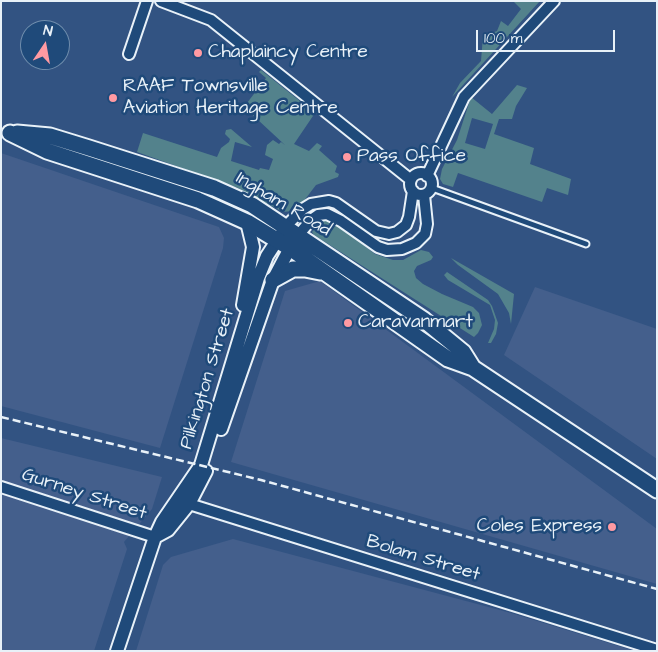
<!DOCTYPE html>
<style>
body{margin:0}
#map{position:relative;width:658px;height:652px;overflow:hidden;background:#325382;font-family:"Architects Daughter",sans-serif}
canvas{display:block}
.frame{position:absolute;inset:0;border:2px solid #e8f1f8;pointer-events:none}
.north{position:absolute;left:20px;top:20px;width:50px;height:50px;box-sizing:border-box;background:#1f4a7a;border:1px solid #6f8dac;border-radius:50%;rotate:12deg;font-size:14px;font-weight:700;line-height:20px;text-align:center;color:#e8f1f8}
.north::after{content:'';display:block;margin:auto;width:18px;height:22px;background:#ff9aa2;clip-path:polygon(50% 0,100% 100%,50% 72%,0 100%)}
.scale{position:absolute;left:476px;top:30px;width:139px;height:22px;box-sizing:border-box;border:2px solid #e8f1f8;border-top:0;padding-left:6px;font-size:15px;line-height:18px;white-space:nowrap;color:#e8f1f8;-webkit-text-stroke:4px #1f4a7a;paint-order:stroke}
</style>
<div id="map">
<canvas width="658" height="652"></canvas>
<div class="frame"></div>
<div class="north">N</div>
<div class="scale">100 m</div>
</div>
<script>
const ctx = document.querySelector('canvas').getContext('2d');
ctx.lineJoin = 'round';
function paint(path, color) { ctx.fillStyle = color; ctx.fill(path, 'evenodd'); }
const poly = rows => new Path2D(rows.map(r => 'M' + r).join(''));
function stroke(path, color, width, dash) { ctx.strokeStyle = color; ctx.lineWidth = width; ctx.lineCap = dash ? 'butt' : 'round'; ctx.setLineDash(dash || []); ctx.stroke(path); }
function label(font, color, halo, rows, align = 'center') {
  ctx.font = font + ' "Architects Daughter",sans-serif'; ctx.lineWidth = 5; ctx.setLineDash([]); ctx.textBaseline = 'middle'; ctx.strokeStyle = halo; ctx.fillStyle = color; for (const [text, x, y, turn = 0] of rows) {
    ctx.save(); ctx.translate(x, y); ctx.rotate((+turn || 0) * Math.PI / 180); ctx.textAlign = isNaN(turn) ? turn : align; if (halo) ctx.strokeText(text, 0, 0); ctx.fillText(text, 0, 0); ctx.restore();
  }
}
paint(poly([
 [1,153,219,227,224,238,223,248,160,448,1,406],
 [320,281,657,529,657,584,231,462,285,291],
 [535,287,657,329,657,459,504,355],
 [1,438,162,477,152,509,124,542,127,549,94,651,1,651],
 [233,539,511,613,635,651,136,651,163,565,171,557]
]), '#445f8c');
paint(poly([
 [513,1,540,1,452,97,460,83,481,61,483,36,497,31,501,21,508,26,521,9],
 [261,70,315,113,294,144,309,151,317,143,322,146,319,150,337,166,335,172,339,174,338,177,316,185,300,206,292,211,283,212,238,188,137,152,143,133,217,157,221,148,229,142,230,139,225,134,226,130,231,129,252,147,235,142,231,161,259,170,260,168,269,170,273,159,265,155,267,145,273,140,279,144,281,142,285,145,244,107,266,78,259,72],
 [517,85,527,88,516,106,512,119,499,119,494,134,534,148,530,164,571,179,568,195,547,188,542,202,458,173,453,187,443,184,440,179,442,169,457,140,471,97,492,114],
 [472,118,493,124,485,149,465,143],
 [326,220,335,223,375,254,393,260,403,260,421,250,429,252,433,257,431,260,417,266,414,271,416,278,423,284,442,294,473,307,479,313,482,325,478,333,474,337,314,235,312,232,319,221],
 [451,258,514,294,511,324,509,313,498,294,458,265],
 [447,272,488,300,492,306,498,323,496,334,491,343,488,343,494,329,495,320,490,305,448,280,444,275]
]), '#53828c');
const service = poly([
 [432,188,586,244]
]);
const minor = poly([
 [161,1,211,20,411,180],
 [129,54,147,1],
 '410 184a11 11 0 1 1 22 0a11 11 0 1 1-22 0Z',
 [427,176,464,97,554,1],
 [286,226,303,209,311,204,329,201,336,203,376,231,389,234,397,232,406,225,409,217,413,191],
 [295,239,311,220,318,215,327,214,341,221,378,247,387,250,402,249,416,243,425,234,427,224,424,195],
 [1,487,155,537],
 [184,500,189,504,657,650]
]);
const tertiary = poly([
 [243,305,253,247,247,222],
 [221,429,273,280,290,248],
 [155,537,168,530,189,504,206,471],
 [117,651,155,537,162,522,201,465,258,278,267,256,282,233]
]);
const secondary = poly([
 [10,133,47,151,198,200,247,222,290,248,448,359,473,368,657,490],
 [17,133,50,136,89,148,214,188,252,205,424,320,463,352,473,368],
 [273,280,293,269,305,269,320,272]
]);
stroke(service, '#e8f1f8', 9);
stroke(minor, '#e8f1f8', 14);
stroke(tertiary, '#e8f1f8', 16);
stroke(secondary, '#e8f1f8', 19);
stroke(service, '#1f4a7a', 5);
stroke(minor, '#1f4a7a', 10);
stroke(tertiary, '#1f4a7a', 12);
stroke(secondary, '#1f4a7a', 15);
stroke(poly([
 [1,417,261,480,657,589]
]), '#e8f1f8', 2.5, [8, 4]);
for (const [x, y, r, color] of [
 [198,53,5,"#ff9aa2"],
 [113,98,5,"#ff9aa2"],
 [347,157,5,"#ff9aa2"],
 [348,323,5,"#ff9aa2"],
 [612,527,5,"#ff9aa2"]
]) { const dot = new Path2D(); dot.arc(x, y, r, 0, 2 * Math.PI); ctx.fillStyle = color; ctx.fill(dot); stroke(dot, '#1f4a7a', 2); }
label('19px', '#e8f1f8', '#1f4a7a', [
 ["Chaplaincy Centre",208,53],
 ["RAAF Townsville",123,87],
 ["Aviation Heritage Centre",123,109],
 ["Pass Office",357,157],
 ["Caravanmart",358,323],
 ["Coles Express",602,527,"right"]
], 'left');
label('19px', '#e8f1f8', '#1f4a7a', [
 ["Ingham Road",283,205,31],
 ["Pilkington Street",208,379,-73],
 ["Gurney Street",84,495,18],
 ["Bolam Street",423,559,17]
]);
</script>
